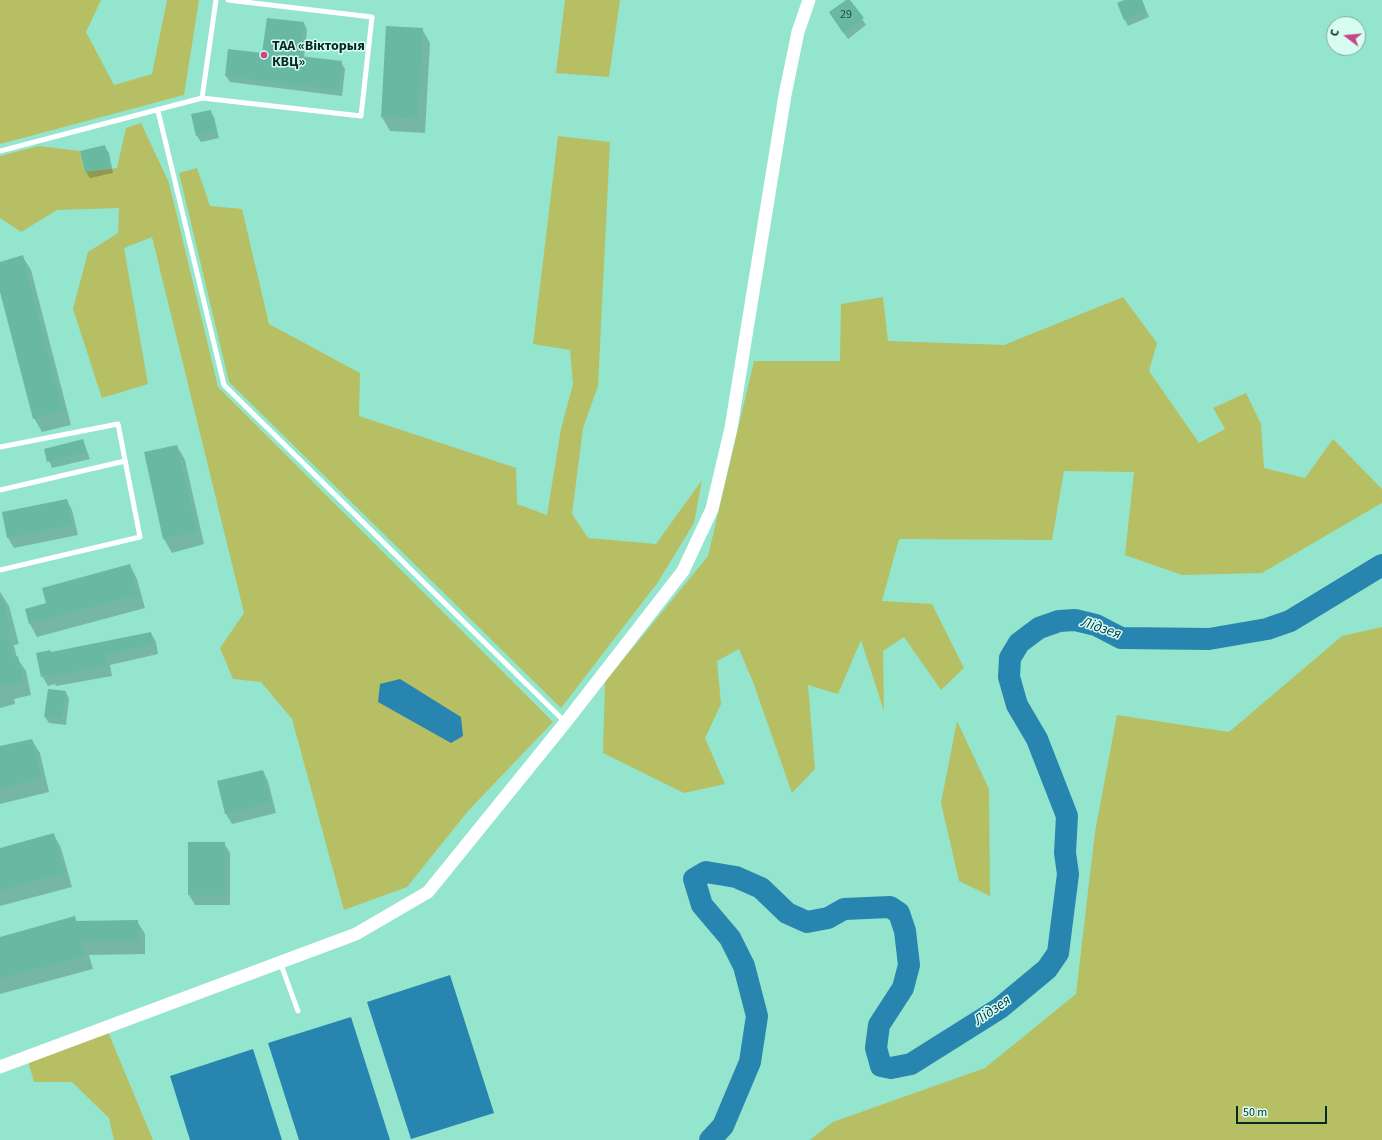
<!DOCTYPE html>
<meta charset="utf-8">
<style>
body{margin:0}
#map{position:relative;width:1382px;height:1140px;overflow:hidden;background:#94e5cd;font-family:"Source Sans 3",sans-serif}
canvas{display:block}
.north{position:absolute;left:1326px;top:16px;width:40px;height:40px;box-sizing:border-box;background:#d6fdf0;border:1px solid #82a89d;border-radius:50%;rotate:286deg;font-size:11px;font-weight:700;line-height:16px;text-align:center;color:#052920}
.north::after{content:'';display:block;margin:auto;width:14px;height:18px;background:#ca4587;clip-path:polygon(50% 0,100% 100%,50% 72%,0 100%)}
.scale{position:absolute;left:1236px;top:1106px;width:91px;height:18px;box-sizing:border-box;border:2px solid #052920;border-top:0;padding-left:5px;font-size:12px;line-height:14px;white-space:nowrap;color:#052920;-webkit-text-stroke:3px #d6fdf0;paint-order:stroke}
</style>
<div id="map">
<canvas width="1382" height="1140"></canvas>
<div class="north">С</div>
<div class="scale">50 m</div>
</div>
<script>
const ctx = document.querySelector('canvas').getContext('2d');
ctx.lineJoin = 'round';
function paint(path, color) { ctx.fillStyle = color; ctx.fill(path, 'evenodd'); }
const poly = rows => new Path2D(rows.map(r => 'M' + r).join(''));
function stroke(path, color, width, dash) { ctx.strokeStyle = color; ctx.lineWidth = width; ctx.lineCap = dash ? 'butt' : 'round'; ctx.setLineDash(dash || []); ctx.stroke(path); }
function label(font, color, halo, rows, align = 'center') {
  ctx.font = font + ' "Source Sans 3",sans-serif'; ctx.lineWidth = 3; ctx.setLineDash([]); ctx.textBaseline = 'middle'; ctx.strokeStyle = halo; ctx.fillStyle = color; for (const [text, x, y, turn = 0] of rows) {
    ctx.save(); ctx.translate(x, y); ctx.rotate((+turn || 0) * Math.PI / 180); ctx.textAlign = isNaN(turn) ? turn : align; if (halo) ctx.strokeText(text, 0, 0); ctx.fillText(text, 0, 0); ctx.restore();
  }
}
paint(poly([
 [0,0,101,0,86,32,114,85,152,74,167,0,199,0,184,95,0,144],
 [565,0,620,0,609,77,556,73],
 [141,123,169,183,218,387,553,722,468,811,407,887,344,910,292,719,261,682,233,679,220,648,244,613,152,237,124,248,148,384,102,398,73,309,88,252,118,233,119,208,57,210,21,232,0,218,0,156,39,146,80,151,85,172,117,168,126,128],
 [558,136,610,142,598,386,583,428,572,514,588,538,656,544,702,480,694,523,658,582,561,708,229,382,179,173,197,168,210,206,242,209,269,324,360,373,359,416,516,468,517,504,547,515,561,429,573,384,570,350,533,344],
 [883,297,888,341,1004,345,1123,297,1157,343,1149,371,1199,443,1225,429,1213,408,1246,393,1261,424,1264,468,1305,478,1333,439,1382,489,1382,503,1262,573,1182,575,1125,555,1134,472,1064,471,1052,540,899,539,882,601,932,604,964,668,941,690,904,637,883,651,884,711,861,640,838,694,808,685,815,769,792,793,753,682,739,649,717,661,721,704,705,738,725,784,684,793,603,753,605,682,708,556,754,361,840,361,841,304],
 [1382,627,1382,1140,810,1140,833,1122,985,1068,1076,994,1095,832,1117,715,1229,732,1342,636],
 [957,721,989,789,990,896,959,881,941,803],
 [108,1032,153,1140,114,1140,109,1118,72,1082,34,1082,28,1061]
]), '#b6bf63');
paint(poly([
 [400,679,461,717,463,736,451,743,378,702,380,684],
 [450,975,494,1113,411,1139,367,1002],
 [351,1017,390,1140,299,1140,268,1043],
 [253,1049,282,1140,190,1140,170,1076]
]), '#2785b0');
paint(poly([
 [847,0,849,0,866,25,848,39,830,13],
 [1126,0,1142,0,1149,17,1128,26,1125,20],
 [304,23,307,30,304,58,341,62,345,69,342,96,230,82,226,76,263,55],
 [422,29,430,43,425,133,390,131,382,117],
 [210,111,214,117,219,138,201,142,197,136],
 [105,147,109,153,113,173,90,178,86,172,82,152],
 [23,257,31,270,71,425,42,432,34,418,0,288,0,263],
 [83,440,90,459,52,468,45,449],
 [177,446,185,460,204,544,172,553,164,539,145,453],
 [67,500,72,510,78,535,14,548,8,538],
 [130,565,137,579,145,608,37,637,30,624,26,609,47,604],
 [0,592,9,606,19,644,14,645,17,658,26,671,31,695,14,699,15,704,0,708],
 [151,633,156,642,158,654,110,665,112,676,56,686,55,684,48,686,42,676,51,653],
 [66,692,69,699,66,725,49,723,45,717],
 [32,740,40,753,49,792,0,804,0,747],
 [263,771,268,781,276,813,232,824,226,814,218,782],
 [54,835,61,848,72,887,0,906,0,849],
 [189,843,224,843,230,853,230,905,195,905,189,895],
 [75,918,77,922,137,921,145,934,145,954,89,955,93,969,0,994,0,938]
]), '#0003');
stroke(poly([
 [710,1140,723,1126,750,1062,757,1016,744,966,730,938,702,905,694,879,706,872,736,877,761,888,787,913,807,922,828,918,844,909,890,907,899,913,905,931,909,965,903,988,879,1025,876,1048,881,1066,891,1068,911,1064,1000,1008,1047,969,1058,953,1068,874,1065,853,1067,816,1037,739,1017,705,1009,677,1010,658,1019,643,1039,628,1059,621,1075,620,1096,625,1121,638,1209,639,1267,629,1290,621,1382,565]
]), '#2785b0', 22);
paint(poly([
 [846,0,850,0,864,18,843,33,829,12],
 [1124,0,1142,0,1146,11,1124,20,1117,3],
 [267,18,304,22,300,56,342,61,339,90,225,76,228,49,262,53],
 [386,26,423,28,418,119,381,117],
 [211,110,216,131,196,136,191,114],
 [105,145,110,167,85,172,80,151],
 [23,255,63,411,33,419,0,292,0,262],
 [83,439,87,452,47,462,44,449],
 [177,445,197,531,163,539,144,452],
 [67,499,72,525,7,538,2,512],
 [130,564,138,595,29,624,25,609,46,603,42,588],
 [0,599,3,599,11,630,7,631,13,657,18,656,24,681,0,687],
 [151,632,153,644,105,655,107,666,50,677,50,674,41,677,36,653,50,650,51,652],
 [48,689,66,691,62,719,44,717],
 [32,739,42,778,0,789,0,746],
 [263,770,271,803,225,814,217,781],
 [54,833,65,873,0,891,0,848],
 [188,842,225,842,225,895,188,895],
 [75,916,76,921,138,920,138,941,82,942,86,956,0,979,0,937]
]), '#69b9a2');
stroke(poly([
 [202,98,216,0],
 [158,111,224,385,565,722],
 [0,151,202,98,361,116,372,17,228,0],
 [0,447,118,424,140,537,0,570],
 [0,490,125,461],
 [280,962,298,1011]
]), '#fff', 5);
stroke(poly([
 [0,1067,356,934,428,892,565,723,683,571,712,509,731,428,785,95,798,32,809,0]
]), '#fff', 13);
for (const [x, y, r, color] of [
 [264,55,4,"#ca4587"]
]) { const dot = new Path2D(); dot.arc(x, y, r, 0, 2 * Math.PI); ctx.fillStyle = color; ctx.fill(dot); stroke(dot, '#d6fdf0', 1.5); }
label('12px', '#1e4d40', null, [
 ["29",846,15]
]);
label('bold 14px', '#052920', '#d6fdf0', [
 ["ТАА «Вікторыя",272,47],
 ["КВЦ»",272,63]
], 'left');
label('italic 15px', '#033950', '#d6fdf0', [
 ["Лідзея",1101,629,19],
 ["Лідзея",993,1011,-35]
]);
</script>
